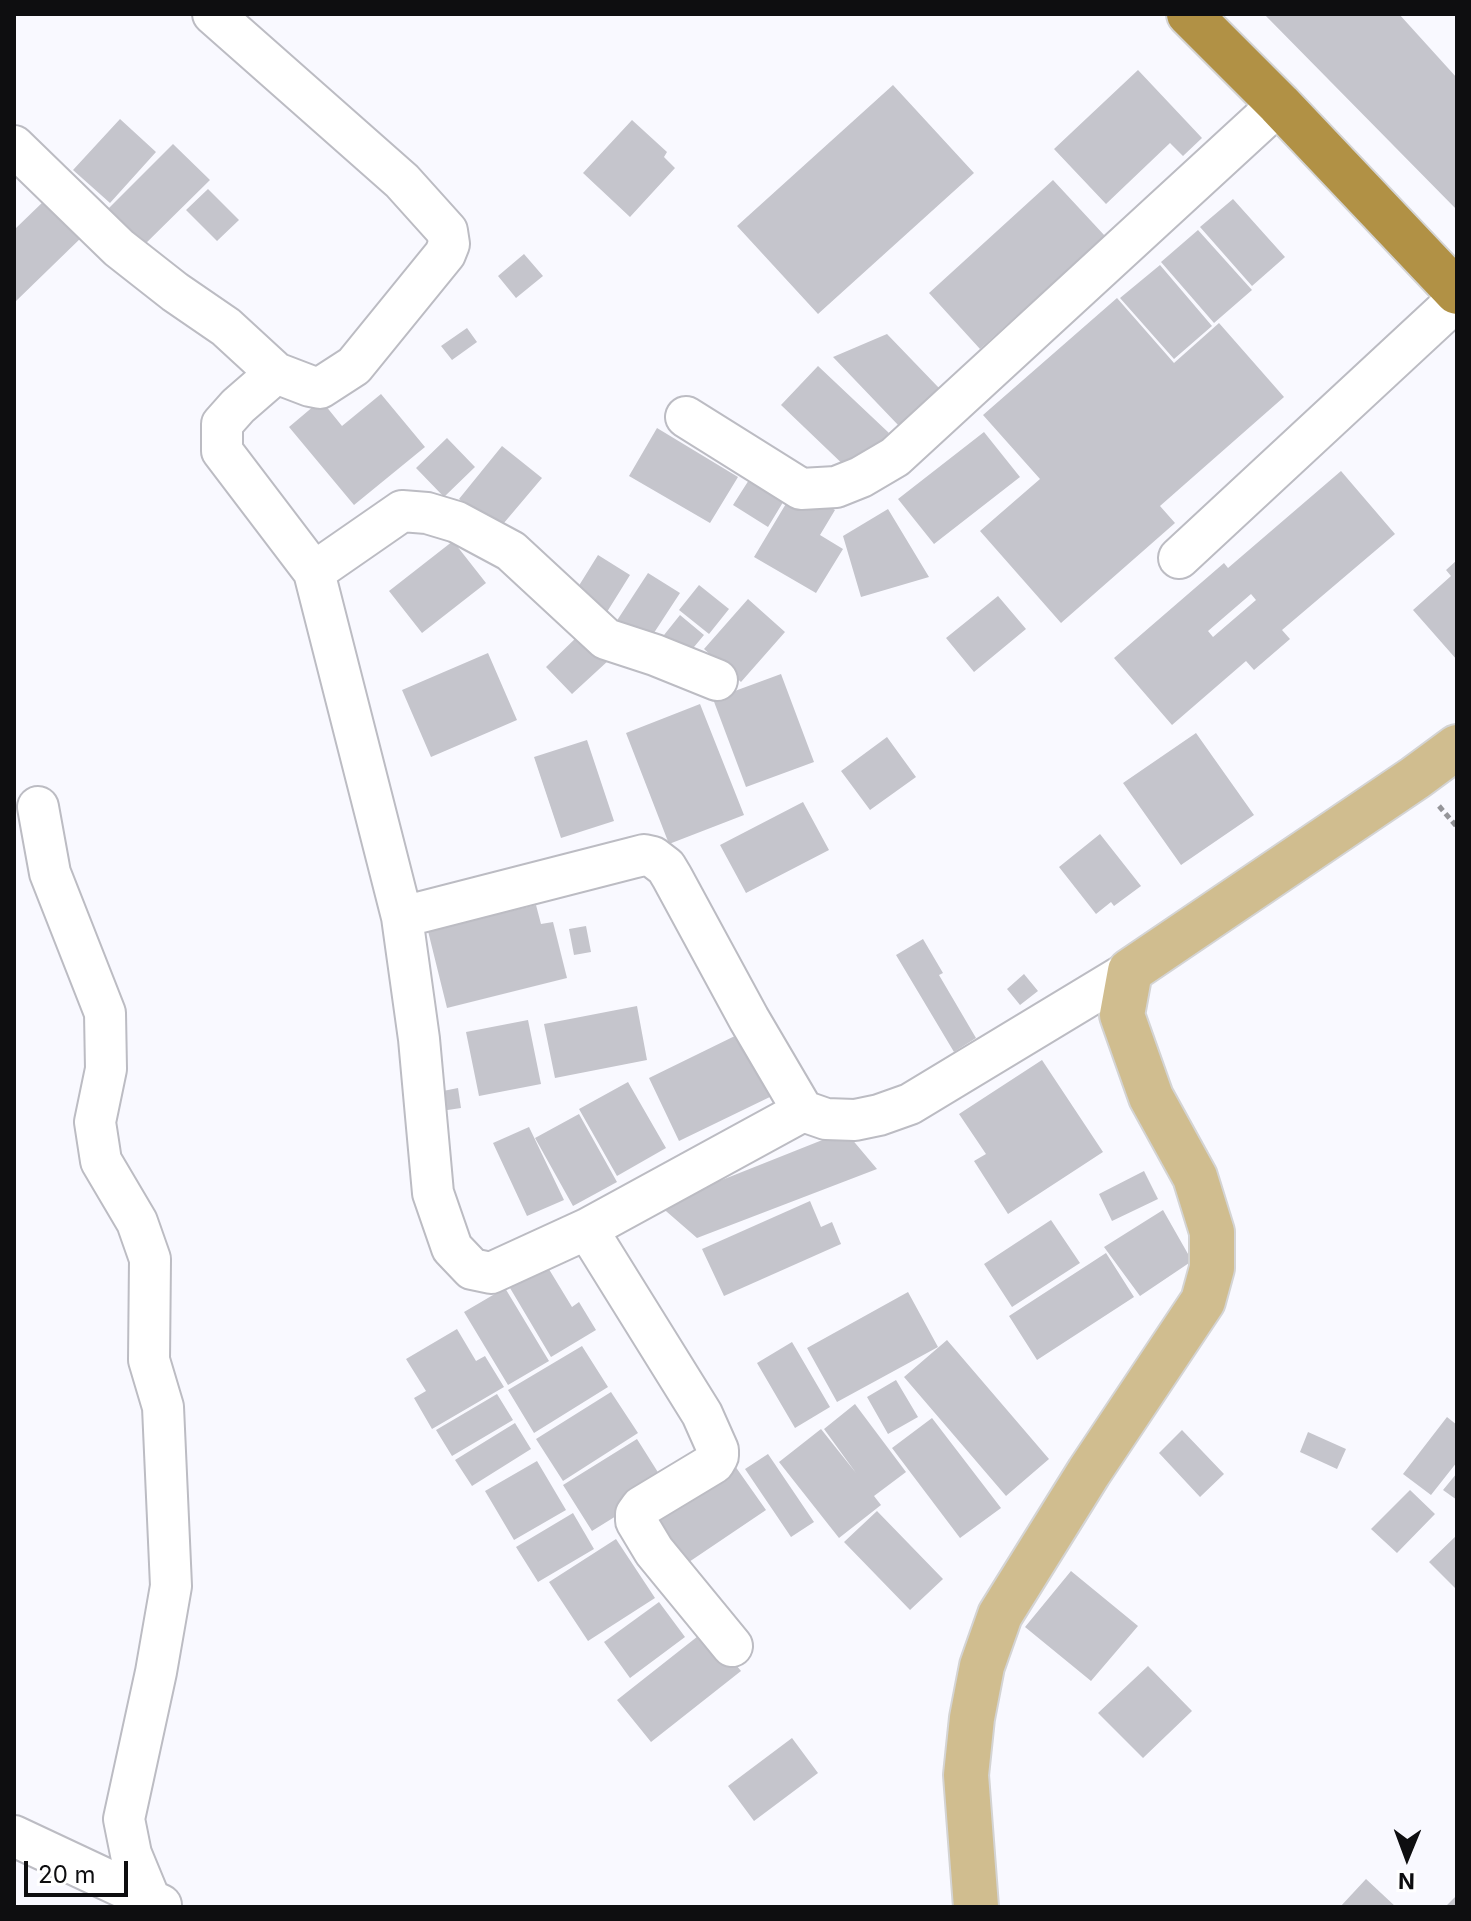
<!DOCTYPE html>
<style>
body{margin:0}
#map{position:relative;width:1471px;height:1921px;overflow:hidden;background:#f9f9ff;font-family:Inter,sans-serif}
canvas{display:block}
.frame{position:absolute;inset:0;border:16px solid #0e0e10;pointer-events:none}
.north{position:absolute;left:1367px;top:1817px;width:80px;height:80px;-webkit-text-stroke:6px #fff;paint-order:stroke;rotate:181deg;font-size:22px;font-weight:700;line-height:32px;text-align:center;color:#0e0e10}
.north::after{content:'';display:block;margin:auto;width:28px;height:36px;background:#0e0e10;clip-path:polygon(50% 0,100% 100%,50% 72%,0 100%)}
.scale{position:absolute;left:24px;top:1861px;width:104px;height:36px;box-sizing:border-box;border:4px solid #0e0e10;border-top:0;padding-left:10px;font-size:24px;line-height:28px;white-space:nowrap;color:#0e0e10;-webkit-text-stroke:6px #fff;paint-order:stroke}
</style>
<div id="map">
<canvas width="1471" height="1921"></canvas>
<div class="frame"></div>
<div class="north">N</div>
<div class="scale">20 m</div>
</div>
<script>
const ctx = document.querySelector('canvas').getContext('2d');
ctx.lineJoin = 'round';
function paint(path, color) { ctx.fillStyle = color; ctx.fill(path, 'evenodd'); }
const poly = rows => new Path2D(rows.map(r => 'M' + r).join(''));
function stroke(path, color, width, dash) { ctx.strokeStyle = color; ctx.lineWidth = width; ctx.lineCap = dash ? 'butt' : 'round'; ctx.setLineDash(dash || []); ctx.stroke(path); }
paint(poly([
 [1264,14,1399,14,1457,78,1457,210],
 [1138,70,1202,138,1183,156,1170,143,1106,204,1054,149],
 [893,85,974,173,818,314,737,226],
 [120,119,156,152,110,203,73,170],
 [632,120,667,152,664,157,675,168,630,217,583,173],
 [173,144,210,180,139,250,103,214],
 [1053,180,1105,236,980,349,929,293],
 [208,189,239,220,217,241,186,210],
 [47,198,84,235,14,303,14,230],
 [1233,199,1285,257,1252,286,1200,227],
 [1198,230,1252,290,1214,323,1161,262],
 [524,254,543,276,516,298,498,276],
 [1160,265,1212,326,1174,359,1120,298],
 [1117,298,1174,363,1219,323,1284,397,1160,506,1175,523,1061,623,980,531,1040,479,983,415],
 [467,328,477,342,452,360,441,346],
 [887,334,939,388,899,426,833,357],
 [818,366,889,433,851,472,781,405],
 [381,394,425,447,354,505,289,427,321,400,342,426],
 [657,428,738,477,710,523,629,476],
 [984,432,1020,477,934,544,898,499],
 [447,438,475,467,444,497,416,468],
 [502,446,542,478,498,530,459,499],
 [1341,471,1395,534,1282,630,1290,639,1254,670,1246,661,1172,725,1114,658,1224,563,1228,568],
 [1251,594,1256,600,1213,637,1208,631],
 [754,472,788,494,768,527,733,505],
 [796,487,835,510,820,535,843,549,816,593,754,557],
 [888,509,929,577,861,597,843,536],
 [453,541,486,583,422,633,389,591],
 [598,555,630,575,602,620,570,600],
 [1457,560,1457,660,1413,610,1451,576,1446,570],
 [648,573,680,593,648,642,616,622],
 [699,585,729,609,709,634,679,610],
 [998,596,1026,629,974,672,946,638],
 [748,599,785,632,741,682,704,649],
 [680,615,704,635,684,659,660,640],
 [582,632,609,660,572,694,546,667],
 [488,653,517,720,431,757,402,690],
 [781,674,814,762,746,787,713,699],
 [700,704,744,815,669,844,626,733],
 [1196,733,1254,815,1181,865,1123,783],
 [887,737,916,777,870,810,841,771],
 [587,740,614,821,561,838,534,757],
 [803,802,829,850,746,893,720,845],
 [1100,834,1141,886,1114,906,1111,902,1096,914,1059,867],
 [536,905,541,924,553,922,567,978,447,1008,428,931],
 [586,926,591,952,574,955,569,929],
 [923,939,943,973,939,975,976,1038,954,1052,896,955],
 [1024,974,1038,991,1020,1005,1007,989],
 [637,1006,647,1060,555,1078,544,1024],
 [528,1020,541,1084,479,1096,466,1032],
 [743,1032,774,1095,679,1141,649,1078],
 [1042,1060,1103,1152,1008,1214,974,1161,986,1154,959,1114],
 [628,1082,666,1148,617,1176,579,1109],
 [458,1088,461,1108,441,1111,438,1092],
 [579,1114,617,1182,573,1206,535,1138],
 [529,1127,564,1200,527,1216,493,1143],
 [845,1131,877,1169,697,1238,659,1205],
 [1144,1171,1158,1199,1112,1221,1099,1194],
 [810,1201,821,1227,832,1222,841,1244,724,1296,702,1249],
 [1163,1210,1192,1261,1140,1296,1104,1247],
 [1051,1220,1080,1263,1012,1307,984,1264],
 [1106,1253,1134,1297,1037,1360,1009,1316],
 [547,1266,572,1307,579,1302,596,1330,551,1357,510,1288],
 [505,1288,549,1361,508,1385,464,1312],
 [908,1292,938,1347,837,1402,807,1348],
 [457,1329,476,1361,485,1356,504,1387,432,1429,414,1398,426,1391,406,1359],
 [947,1340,1049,1459,1006,1496,904,1377],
 [792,1342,830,1407,795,1428,757,1363],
 [582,1346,608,1387,534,1433,508,1390],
 [896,1380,918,1417,888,1434,867,1397],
 [611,1392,638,1433,563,1481,536,1439],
 [497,1394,513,1420,452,1456,436,1430],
 [855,1404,906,1472,874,1496,881,1505,839,1538,779,1462,821,1429,856,1473,824,1429],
 [1447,1417,1457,1425,1457,1462,1431,1495,1403,1474],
 [932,1418,1001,1508,960,1538,892,1448],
 [515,1423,531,1449,472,1486,455,1460],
 [1182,1430,1224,1474,1200,1497,1159,1453],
 [1308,1432,1346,1449,1337,1469,1300,1452],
 [637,1439,666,1485,592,1531,563,1485],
 [768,1454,814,1522,791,1537,745,1469],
 [537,1461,566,1510,514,1540,485,1491],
 [735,1466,766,1510,683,1566,653,1521],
 [1457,1473,1457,1500,1443,1490],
 [1410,1490,1435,1514,1397,1553,1371,1529],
 [877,1511,943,1579,910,1610,844,1542],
 [573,1513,594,1549,538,1582,516,1547],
 [1457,1535,1457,1587,1456,1589,1429,1562],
 [616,1539,655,1598,588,1641,549,1582],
 [1071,1571,1138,1626,1091,1681,1025,1627],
 [659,1602,685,1637,630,1678,604,1642],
 [707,1629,741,1671,651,1742,617,1700],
 [1148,1666,1192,1711,1143,1758,1098,1713],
 [792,1738,818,1773,754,1821,728,1786],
 [1366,1879,1396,1907,1340,1907],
 [1457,1895,1457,1907,1445,1907]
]), '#c5c5cc');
const minor = poly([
 [213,14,402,181,447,231,449,244,445,254,354,366,320,388,310,386,276,373],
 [14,146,119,248,175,292,226,327,276,373,238,406,222,424,222,451,314,572,402,917,632,858,644,855,653,857,666,867,672,877,749,1019,803,1111,826,1119,855,1120,879,1115,910,1104,1130,971],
 [686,417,801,489,836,487,861,477,895,457,1279,104],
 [1179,558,1457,300],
 [314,572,402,511,427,513,457,522,511,551,606,639,655,655,717,680],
 [38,807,50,873,105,1013,106,1069,95,1122,101,1161,137,1222,150,1259,149,1360,163,1407,171,1586,156,1672,124,1819,131,1854,150,1900],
 [402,917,419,1039,433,1193,452,1248,472,1269,491,1273,587,1229,803,1111],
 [587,1229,702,1414,718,1450,718,1456,714,1463,641,1507,636,1514,636,1521,654,1551,732,1646],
 [14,1836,161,1905]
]);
const major = poly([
 [976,1907,966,1775,972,1718,982,1666,1000,1615,1089,1472,1203,1301,1212,1268,1212,1232,1195,1177,1151,1097,1122,1015,1130,971,1415,778,1457,747]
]);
const highway = poly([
 [1189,14,1279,104,1457,292]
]);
stroke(minor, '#bcbcc3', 44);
stroke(major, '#d4d4d4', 48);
stroke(highway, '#d4d4d4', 48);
stroke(poly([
 [1439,806,1457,827]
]), '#959599', 5, [6, 4]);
stroke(minor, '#fff', 40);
stroke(major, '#d0bd8f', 44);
stroke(highway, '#b19145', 44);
</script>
